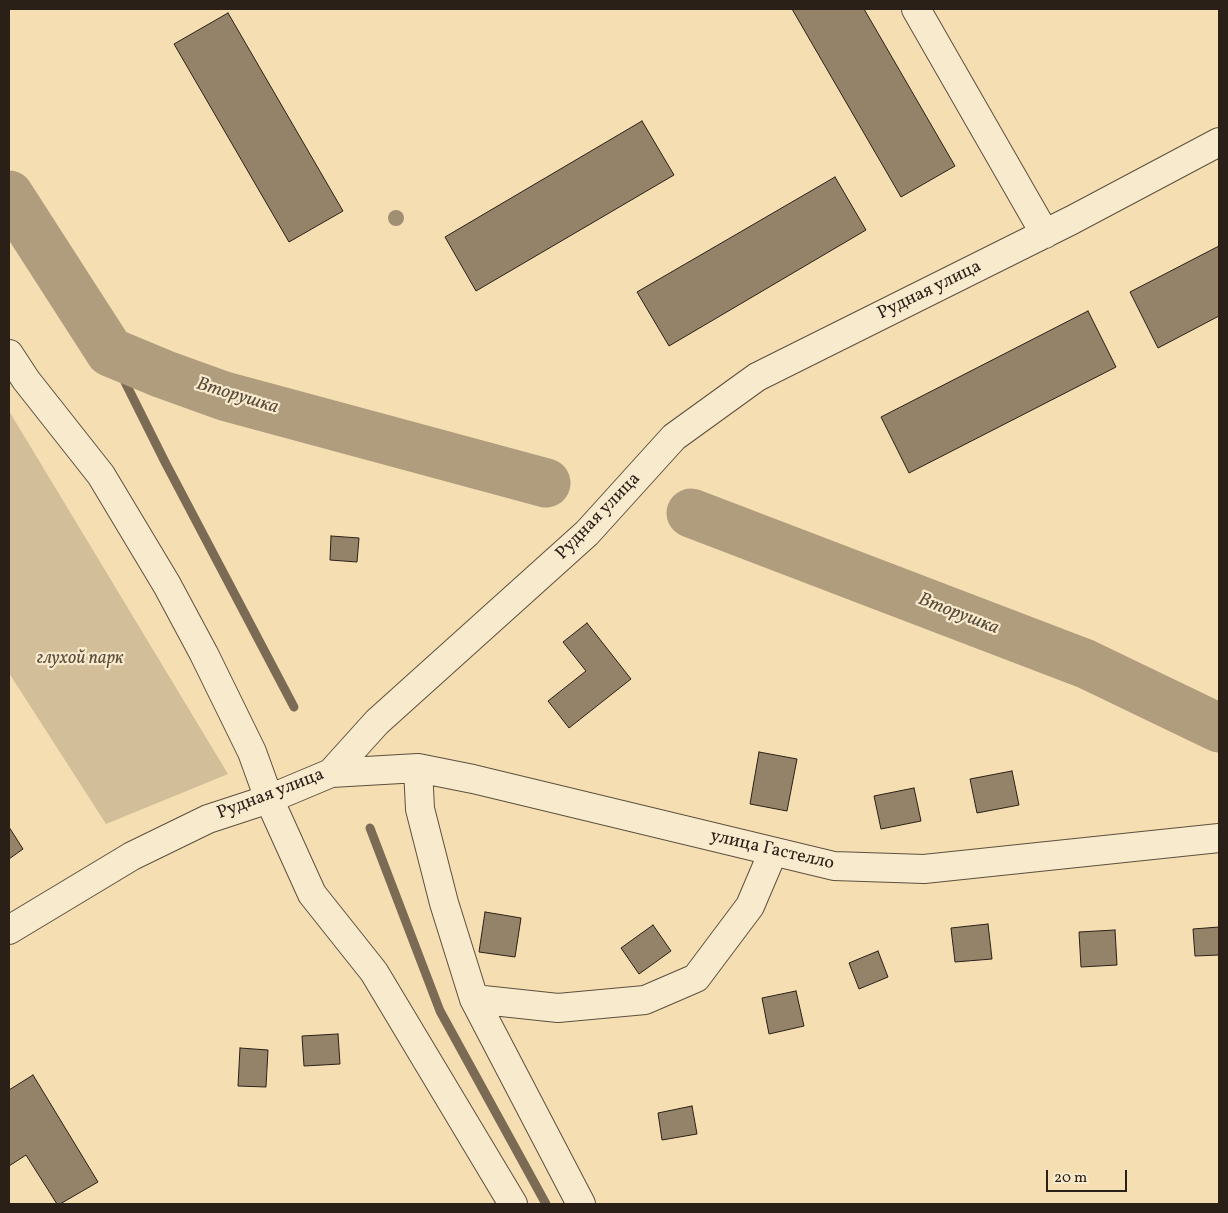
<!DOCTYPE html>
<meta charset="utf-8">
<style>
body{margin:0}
#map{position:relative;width:1228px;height:1213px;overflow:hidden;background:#f4deb2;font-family:Vollkorn,serif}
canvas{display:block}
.frame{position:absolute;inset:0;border:10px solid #2b2018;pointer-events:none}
.scale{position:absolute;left:1046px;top:1170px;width:81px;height:22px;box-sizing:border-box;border:2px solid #2b2018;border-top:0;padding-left:6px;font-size:15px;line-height:18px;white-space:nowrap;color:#2b2018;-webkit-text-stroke:4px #f8eacd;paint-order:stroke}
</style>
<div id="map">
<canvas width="1228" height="1213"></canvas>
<div class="frame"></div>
<div class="scale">20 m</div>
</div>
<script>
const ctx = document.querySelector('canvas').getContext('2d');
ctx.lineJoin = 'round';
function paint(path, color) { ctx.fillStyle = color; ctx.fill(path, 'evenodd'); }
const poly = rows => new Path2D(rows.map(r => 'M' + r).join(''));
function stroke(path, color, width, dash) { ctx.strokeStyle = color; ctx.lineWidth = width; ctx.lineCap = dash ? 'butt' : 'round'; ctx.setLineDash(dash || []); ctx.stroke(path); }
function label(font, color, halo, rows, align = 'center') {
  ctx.font = font + ' Vollkorn,serif'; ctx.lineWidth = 4.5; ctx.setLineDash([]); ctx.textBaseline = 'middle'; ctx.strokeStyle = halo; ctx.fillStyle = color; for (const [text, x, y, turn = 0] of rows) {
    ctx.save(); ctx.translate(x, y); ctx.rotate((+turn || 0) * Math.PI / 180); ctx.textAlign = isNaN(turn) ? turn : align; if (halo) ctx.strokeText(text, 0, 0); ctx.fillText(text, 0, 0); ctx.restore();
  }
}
paint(poly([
 [9,411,228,774,106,824,9,673]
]), '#d2be98');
stroke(poly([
 [110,352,165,462,294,707],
 [370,828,440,1011,546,1204]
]), '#7b6b55', 9);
stroke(poly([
 [9,195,110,352,163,374,224,396,546,483],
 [691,513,1086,664,1219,728]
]), '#b09d7e', 49);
const building = poly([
 [792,9,864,9,955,166,901,197,792,9],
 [228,13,343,211,289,242,174,44,228,13],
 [642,121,674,175,476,291,445,237,642,121],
 [835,177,866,230,669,346,637,292,835,177],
 [1219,246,1219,316,1158,348,1130,292,1219,246],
 [1088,311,1116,367,909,473,881,417,1088,311],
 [331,536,359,538,357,562,330,560,331,536],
 [587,623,631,679,569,728,548,701,586,671,563,642,587,623],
 [759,752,797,759,787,811,750,804,759,752],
 [1012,771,1019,805,977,813,970,779,1012,771],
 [914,788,921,821,881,829,874,796,914,788],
 [9,827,23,849,9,859,9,827],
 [485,912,521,918,515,957,479,952,485,912],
 [988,924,992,959,955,962,951,928,988,924],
 [653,925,671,951,639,974,621,948,653,925],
 [1219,927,1219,955,1195,956,1193,929,1219,927],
 [1115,930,1117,965,1081,967,1079,932,1115,930],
 [878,951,888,977,859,989,849,963,878,951],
 [796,991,804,1026,769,1034,762,998,796,991],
 [338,1034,340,1064,304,1066,302,1036,338,1034],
 [240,1048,268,1050,266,1087,238,1086,240,1048],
 [33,1075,98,1182,60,1204,57,1204,26,1155,9,1166,9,1090,33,1075],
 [692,1106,697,1134,662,1140,658,1113,692,1106]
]);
paint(building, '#948368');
stroke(building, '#2b2018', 1);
const minor = poly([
 [916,9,1045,234],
 [9,354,26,380,101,475,167,585,204,654,252,752,269,799,312,894,374,972,513,1204],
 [418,768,420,809,444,903,474,999,581,1204],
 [331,773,418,768,473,779,834,866,924,869,1219,838],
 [9,930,132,856,208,819,269,799,331,773,377,722,587,533,674,437,757,377,1072,220,1219,142],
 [474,999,558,1008,645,1000,696,978,750,906,773,852]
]);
stroke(minor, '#5d503e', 30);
stroke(minor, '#f8eacd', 28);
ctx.fillStyle = '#a18f72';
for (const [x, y] of [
 [396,218]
]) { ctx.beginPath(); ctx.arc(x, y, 8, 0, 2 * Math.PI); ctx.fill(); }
label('18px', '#2b2018', '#f8eacd', [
 ["Рудная улица",930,291,-26],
 ["Рудная улица",599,517,-46],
 ["Рудная улица",271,795,-21],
 ["улица Гастелло",772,851,13]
]);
label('italic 18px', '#5d4f3e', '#f8eacd', [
 ["глухой парк",80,660]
]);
label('italic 19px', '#5a4c3c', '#f8eacd', [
 ["Вторушка",237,397,17],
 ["Вторушка",958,615,21]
]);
</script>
